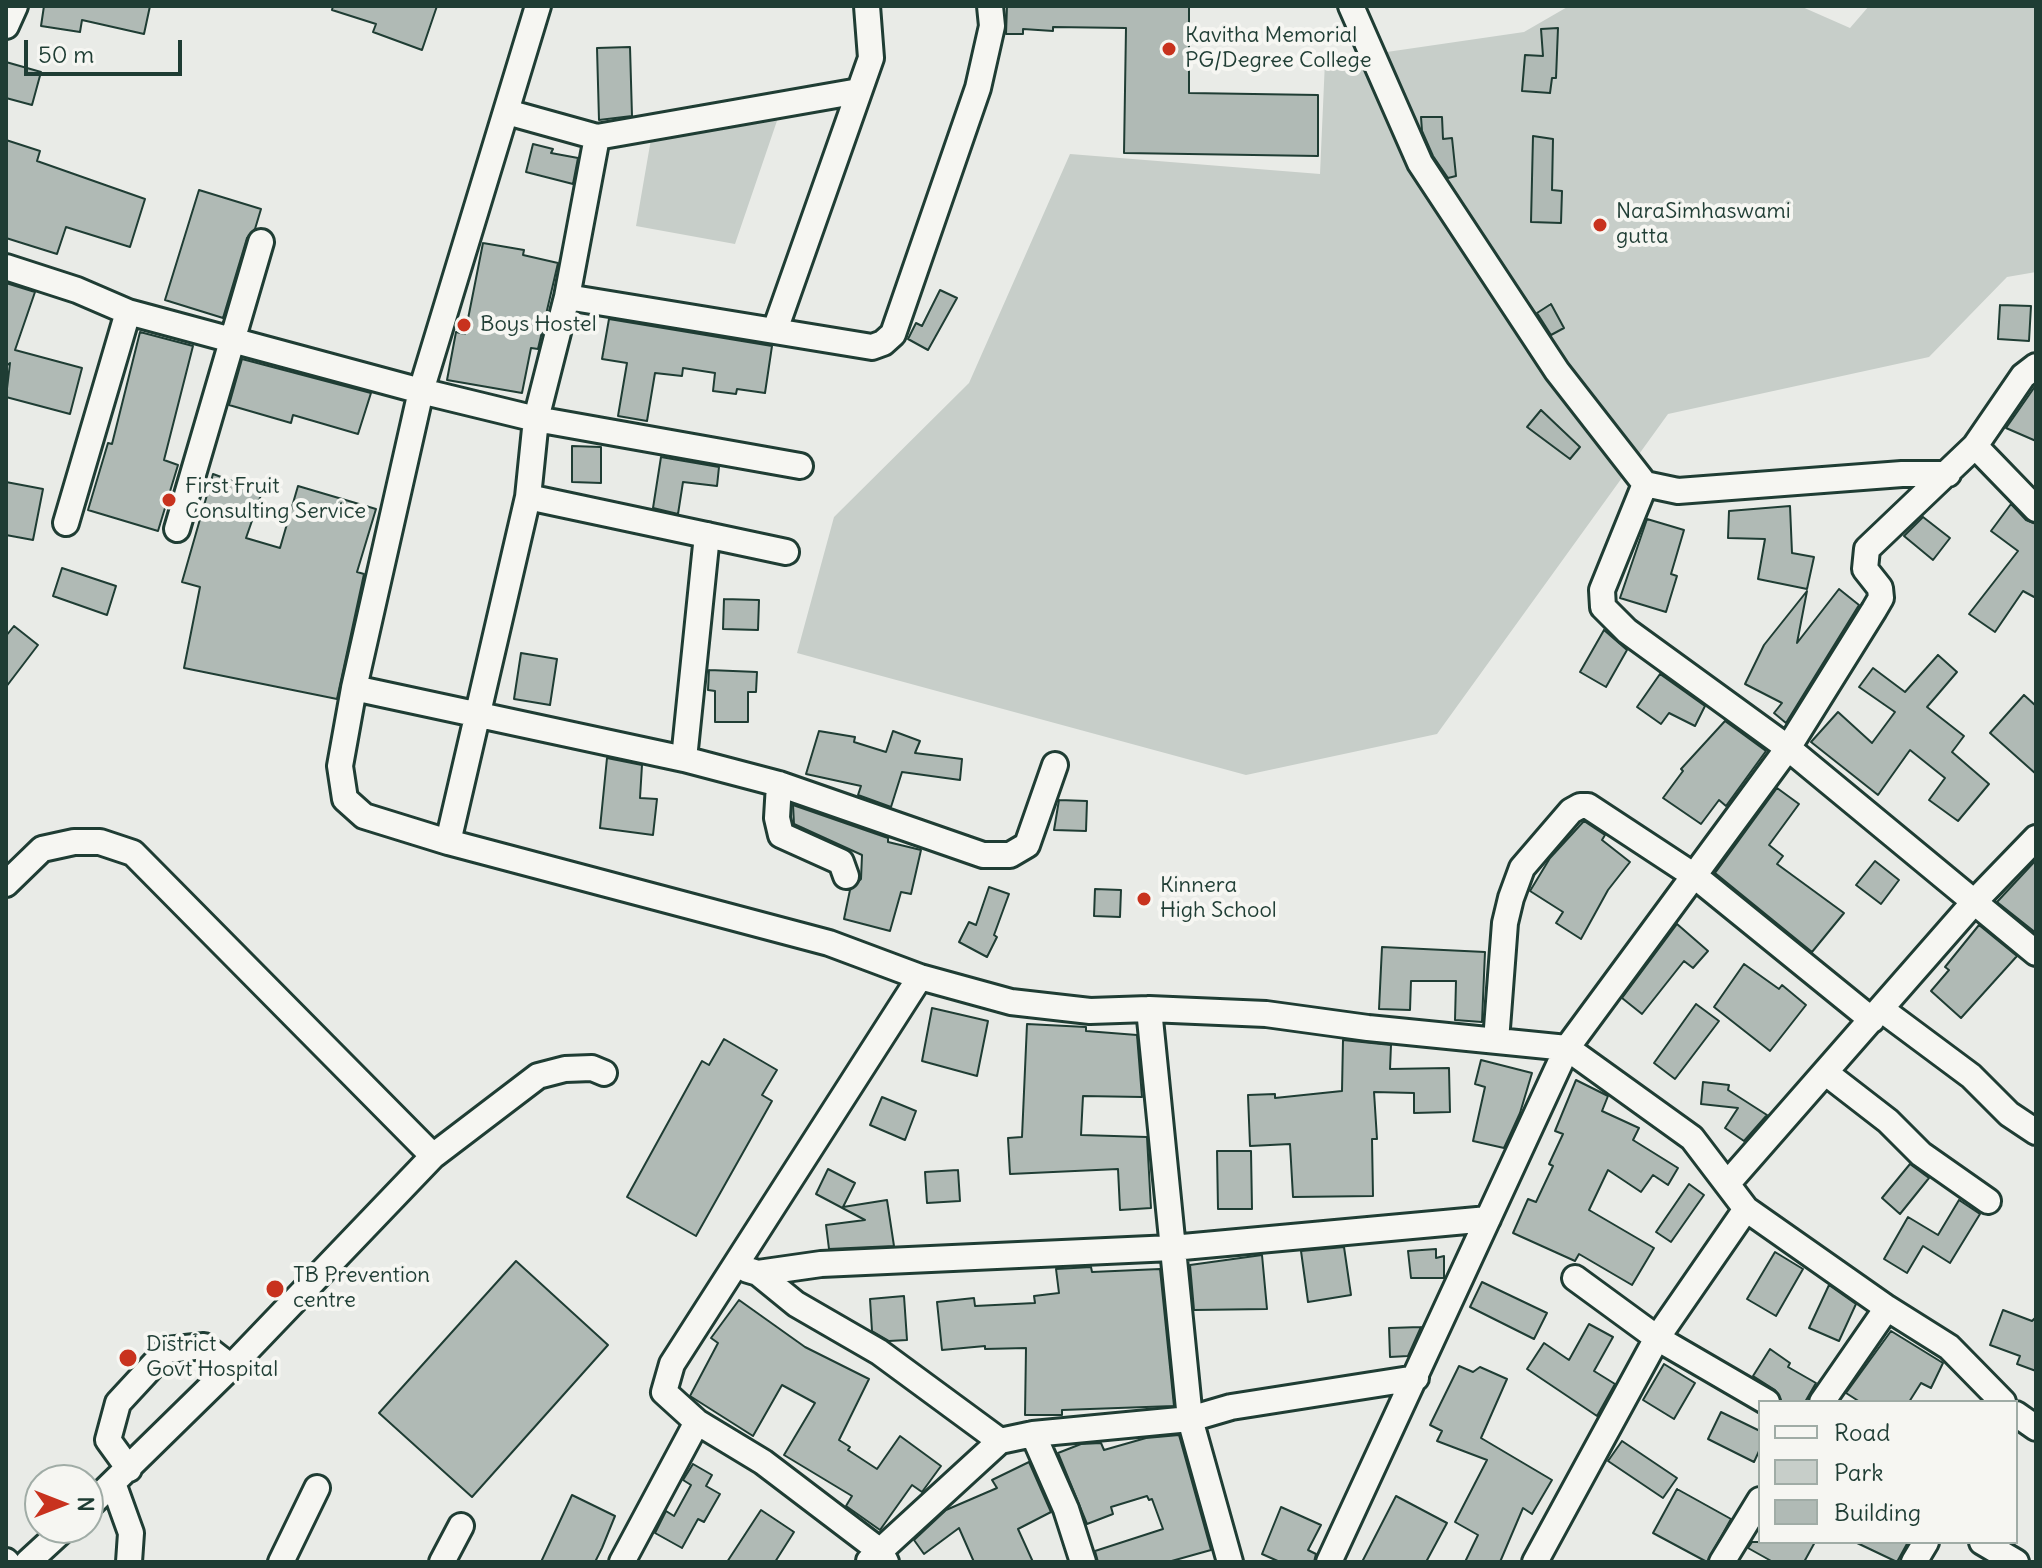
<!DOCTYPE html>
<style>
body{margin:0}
#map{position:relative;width:2042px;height:1568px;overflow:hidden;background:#e9ebe7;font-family:Delius,sans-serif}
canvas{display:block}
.frame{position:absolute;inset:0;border:8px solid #1f3d34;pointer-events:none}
.legend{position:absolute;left:1758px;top:1400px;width:260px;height:144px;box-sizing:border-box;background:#f6f6f2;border:2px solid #a0aca6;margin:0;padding:10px 14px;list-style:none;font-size:24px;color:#1f3d34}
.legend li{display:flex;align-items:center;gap:16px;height:40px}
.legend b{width:40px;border:2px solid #a0aca6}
.north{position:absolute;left:24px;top:1464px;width:80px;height:80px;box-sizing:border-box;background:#f6f6f2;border:2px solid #a0aca6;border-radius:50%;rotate:90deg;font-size:22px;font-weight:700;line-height:32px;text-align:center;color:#1f3d34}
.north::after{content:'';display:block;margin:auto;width:28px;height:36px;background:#c8321e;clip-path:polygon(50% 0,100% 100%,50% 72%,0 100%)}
.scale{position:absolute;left:24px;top:40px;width:158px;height:36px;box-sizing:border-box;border:4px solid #1f3d34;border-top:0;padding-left:10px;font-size:24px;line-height:28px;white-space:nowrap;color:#1f3d34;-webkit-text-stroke:6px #f6f6f2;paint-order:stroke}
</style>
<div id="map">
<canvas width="2042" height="1568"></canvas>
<div class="frame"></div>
<ul class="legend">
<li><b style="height:10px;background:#f6f6f2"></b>Road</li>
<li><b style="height:22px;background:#c7cec9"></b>Park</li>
<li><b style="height:22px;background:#b0bab5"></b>Building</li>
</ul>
<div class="north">N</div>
<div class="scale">50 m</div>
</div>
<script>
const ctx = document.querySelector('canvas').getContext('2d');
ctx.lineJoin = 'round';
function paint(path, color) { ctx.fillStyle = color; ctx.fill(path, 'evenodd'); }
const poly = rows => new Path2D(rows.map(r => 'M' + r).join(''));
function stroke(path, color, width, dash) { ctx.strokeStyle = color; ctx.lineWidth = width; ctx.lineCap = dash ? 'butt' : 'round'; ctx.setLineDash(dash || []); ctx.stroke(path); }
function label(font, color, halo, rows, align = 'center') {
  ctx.font = font + ' Delius,sans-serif'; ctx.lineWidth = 8; ctx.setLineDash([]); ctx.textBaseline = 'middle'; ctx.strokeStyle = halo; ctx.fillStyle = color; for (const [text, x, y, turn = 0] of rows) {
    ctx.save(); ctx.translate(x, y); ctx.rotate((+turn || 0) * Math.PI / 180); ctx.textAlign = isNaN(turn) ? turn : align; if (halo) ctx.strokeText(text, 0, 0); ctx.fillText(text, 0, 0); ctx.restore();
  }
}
paint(poly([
 [1569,6,1800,6,1850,28,1869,6,2036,6,2036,272,2007,277,1929,357,1668,414,1437,734,1246,775,797,653,834,517,969,383,1070,154,1320,174,1325,61,1524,32],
 [780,112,735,244,636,226,651,139]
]), '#c7cec9');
const building = poly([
 [44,6,150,6,144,34,82,20,80,32,41,26,44,6],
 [333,6,437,6,422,50,373,32,376,24,332,10,333,6],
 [1007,6,1189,6,1189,93,1318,95,1318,156,1124,153,1126,28,1053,27,1053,31,1023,29,1023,34,1006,34,1007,6],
 [1558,28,1556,78,1552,78,1550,93,1522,91,1525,55,1543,56,1541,29,1558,28],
 [630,47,632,116,599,120,597,48,630,47],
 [6,62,41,72,32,105,6,98,6,62],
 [1421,117,1442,117,1443,139,1452,138,1456,176,1448,178,1433,156,1422,131,1421,117],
 [1533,136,1553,139,1552,190,1562,191,1561,223,1531,222,1533,136],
 [6,140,40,151,37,161,145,199,130,247,66,227,57,254,6,238,6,140],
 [533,144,553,149,551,153,578,158,573,184,526,172,533,144],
 [199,190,261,209,255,229,247,238,223,318,165,300,199,190],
 [483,243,524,250,523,255,558,263,538,349,531,348,522,393,447,380,456,332,465,334,483,243],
 [6,283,35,292,15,350,82,368,70,414,6,397,10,363,6,366,6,283],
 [940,290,957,298,928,350,908,339,916,323,922,326,940,290],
 [1551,304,1564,328,1551,335,1537,313,1551,304],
 [2000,305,2031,306,2029,341,1998,339,2000,305],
 [609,319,772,346,765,393,737,389,736,394,713,391,715,373,683,368,682,376,655,373,647,421,618,416,627,363,602,359,609,319],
 [140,332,193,346,164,460,178,465,158,531,88,510,108,443,112,444,140,332],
 [242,359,371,393,358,434,293,415,291,423,229,405,242,359],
 [2036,385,2036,441,2006,428,2036,385],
 [1541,410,1580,447,1570,459,1527,427,1541,410],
 [572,446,601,447,601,483,572,482,572,446],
 [661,457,719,467,717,486,683,482,678,514,653,508,661,457],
 [213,474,262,492,246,538,280,548,298,486,376,509,357,572,364,574,337,699,184,668,200,587,182,582,213,474],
 [6,482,43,489,33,540,6,535,6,482],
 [2011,504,2026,520,2036,524,2036,598,2023,591,1995,632,1969,614,2018,551,1991,531,2011,504],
 [1790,506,1792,553,1814,557,1807,589,1758,579,1765,539,1728,538,1729,511,1790,506],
 [1923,517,1950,538,1933,560,1904,536,1923,517],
 [1647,519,1684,530,1671,574,1677,576,1666,612,1620,598,1647,519],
 [62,568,116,586,107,615,53,596,62,568],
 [1839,589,1859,605,1786,723,1774,713,1782,703,1745,684,1764,645,1807,591,1797,643,1839,589],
 [724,599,759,600,758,630,723,629,724,599],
 [14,626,38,645,6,687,6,636,14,626],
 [1604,630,1627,650,1606,687,1580,672,1604,630],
 [521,653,557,659,550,705,514,699,521,653],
 [1938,655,1957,672,1927,707,1964,736,1952,752,1989,784,1958,821,1929,800,1945,778,1910,750,1878,795,1811,742,1838,712,1872,743,1895,712,1859,687,1873,668,1905,692,1938,655],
 [709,670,757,672,756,692,748,692,748,722,715,722,715,691,708,690,709,670],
 [1660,674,1705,706,1695,726,1669,713,1661,724,1637,707,1660,674],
 [2024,695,2036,706,2036,774,1990,733,2024,695],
 [1725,721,1766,751,1726,806,1719,800,1701,824,1663,798,1683,771,1681,769,1725,721],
 [819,731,855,737,854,742,886,752,893,731,920,741,915,753,962,759,960,780,902,772,891,807,858,795,861,786,806,774,819,731],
 [607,758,642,765,640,798,657,799,653,835,600,828,607,758],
 [1777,788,1799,804,1769,845,1783,856,1777,864,1844,913,1812,952,1715,873,1777,788],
 [1059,800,1087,801,1086,831,1054,830,1059,800],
 [793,805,888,838,888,842,921,850,911,894,901,892,890,931,844,919,850,890,861,879,862,855,794,824,793,805],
 [1584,821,1605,835,1602,840,1630,862,1608,890,1581,939,1556,923,1563,912,1530,891,1550,858,1584,821],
 [2036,860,2036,933,1997,902,2036,860],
 [1875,861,1899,880,1881,904,1856,885,1875,861],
 [989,887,1009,894,994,935,997,937,987,957,959,942,969,922,976,925,989,887],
 [1095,889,1121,890,1120,917,1094,916,1095,889],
 [1677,924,1708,951,1693,968,1684,961,1642,1014,1622,998,1677,924],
 [1979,925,2017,956,1961,1018,1931,991,1949,970,1945,967,1979,925],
 [1382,947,1485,952,1482,1022,1455,1020,1456,981,1411,981,1410,1010,1379,1009,1382,947],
 [1744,964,1779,989,1782,985,1806,1005,1770,1051,1714,1007,1744,964],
 [1696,1004,1719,1021,1675,1079,1654,1063,1696,1004],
 [932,1008,988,1021,977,1076,922,1061,932,1008],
 [1027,1024,1086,1027,1086,1031,1137,1035,1142,1097,1083,1096,1081,1135,1147,1137,1151,1208,1120,1210,1118,1169,1010,1174,1008,1138,1022,1137,1027,1024],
 [724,1039,777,1070,762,1095,772,1101,696,1236,627,1197,702,1061,709,1065,724,1039],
 [1343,1040,1391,1045,1390,1069,1449,1068,1450,1112,1414,1113,1414,1093,1374,1092,1377,1139,1372,1139,1373,1196,1293,1197,1290,1144,1250,1146,1248,1095,1275,1094,1275,1098,1342,1091,1343,1040],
 [1481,1060,1532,1073,1520,1113,1504,1148,1473,1141,1485,1087,1475,1084,1481,1060],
 [1576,1080,1608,1096,1602,1111,1639,1128,1633,1140,1678,1168,1668,1185,1653,1175,1641,1192,1608,1170,1589,1210,1654,1248,1632,1285,1579,1254,1575,1261,1513,1233,1528,1199,1536,1202,1553,1166,1549,1164,1563,1134,1555,1131,1576,1080],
 [1703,1082,1729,1085,1728,1090,1767,1115,1744,1141,1725,1128,1738,1108,1701,1104,1703,1082],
 [882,1097,916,1111,905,1140,870,1125,882,1097],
 [1217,1151,1251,1151,1252,1209,1218,1209,1217,1151],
 [1910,1164,1929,1178,1900,1214,1882,1198,1910,1164],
 [828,1169,855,1183,843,1207,887,1200,894,1246,829,1249,826,1225,865,1220,816,1194,828,1169],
 [958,1170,960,1201,927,1203,925,1172,958,1170],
 [1689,1184,1704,1195,1671,1242,1656,1232,1689,1184],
 [1959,1200,1980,1214,1950,1263,1923,1246,1907,1273,1884,1259,1908,1217,1938,1235,1959,1200],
 [1344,1247,1351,1295,1308,1302,1301,1251,1344,1247],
 [1436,1249,1436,1258,1444,1256,1444,1278,1411,1278,1408,1251,1436,1249],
 [1775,1252,1803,1269,1776,1316,1747,1299,1775,1252],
 [1262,1255,1267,1309,1194,1310,1190,1265,1262,1255],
 [516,1261,608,1345,472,1497,379,1413,516,1261],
 [1091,1267,1092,1272,1160,1269,1174,1406,1062,1410,1062,1415,1025,1415,1026,1348,985,1349,985,1346,942,1350,937,1302,974,1298,975,1306,1035,1303,1034,1296,1059,1293,1056,1269,1091,1267],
 [1482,1282,1547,1313,1534,1339,1470,1307,1482,1282],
 [1829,1285,1856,1304,1839,1341,1809,1328,1829,1285],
 [904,1296,907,1340,889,1341,872,1331,870,1299,904,1296],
 [739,1300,805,1347,869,1379,839,1440,850,1447,848,1450,877,1469,900,1436,941,1466,922,1492,912,1485,880,1530,846,1506,852,1496,784,1455,815,1403,782,1385,753,1436,690,1396,718,1343,711,1338,739,1300],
 [2003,1310,2032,1321,2036,1317,2036,1371,2017,1364,2020,1356,1990,1345,2003,1310],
 [1589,1324,1613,1337,1594,1371,1615,1384,1597,1416,1527,1369,1544,1343,1569,1360,1589,1324],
 [1421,1327,1408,1356,1390,1357,1389,1328,1421,1327],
 [1891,1331,1943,1363,1931,1388,1921,1383,1909,1402,1860,1402,1846,1393,1891,1331],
 [1770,1349,1790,1363,1788,1367,1816,1383,1805,1402,1782,1402,1775,1390,1753,1376,1770,1349],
 [1664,1364,1695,1383,1674,1419,1643,1400,1664,1364],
 [1459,1366,1473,1372,1480,1367,1507,1379,1481,1438,1552,1480,1532,1514,1523,1508,1500,1562,1465,1562,1478,1535,1455,1522,1487,1460,1437,1441,1442,1431,1430,1425,1459,1366],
 [1721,1412,1760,1431,1760,1449,1754,1462,1708,1439,1721,1412],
 [1179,1435,1211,1550,1168,1562,1098,1562,1095,1551,1163,1529,1152,1499,1149,1500,1147,1496,1111,1507,1113,1514,1087,1524,1058,1453,1081,1444,1101,1443,1104,1450,1146,1438,1179,1435],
 [1622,1441,1677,1478,1663,1498,1608,1461,1622,1441],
 [1029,1462,1051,1512,1018,1529,1033,1562,974,1562,959,1528,924,1554,914,1540,946,1510,997,1488,992,1480,1029,1462],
 [693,1464,712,1475,706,1486,720,1494,704,1522,698,1519,682,1548,655,1533,666,1511,674,1516,691,1485,683,1480,693,1464],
 [1677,1489,1731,1519,1707,1562,1653,1533,1677,1489],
 [572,1495,615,1516,602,1548,595,1562,541,1562,572,1495],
 [1396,1496,1447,1523,1426,1562,1362,1562,1396,1496],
 [1281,1507,1321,1525,1308,1550,1316,1554,1314,1562,1280,1562,1262,1554,1281,1507],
 [761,1510,794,1532,775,1562,727,1562,761,1510],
 [1752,1542,1815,1542,1804,1562,1773,1562,1748,1548,1752,1542],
 [1855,1542,1908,1542,1897,1562,1855,1542]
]);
paint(building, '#b0bab5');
stroke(building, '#1f3d34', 2);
const minor = poly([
 [538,6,421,391,354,688,340,766,345,799,364,816,448,842,829,943,920,977,1011,1002,1090,1011,1149,1009,1266,1014,1368,1028,1567,1048,1692,1138,1746,1209,1887,1308,1949,1347,2003,1402],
 [1351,6,1420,163,1557,371,1645,484,1678,491,1902,474,1948,474],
 [6,26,15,6],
 [507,112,597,137,859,91],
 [6,267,77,290,128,312,421,391,536,419,800,466],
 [567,297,872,347,883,343,893,334,978,88,992,26,990,6],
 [775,330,871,58,867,6],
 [1975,446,2036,509],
 [1645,484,1602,590,1603,607,1627,631,1788,748,2036,953],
 [528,497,786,552],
 [66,523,128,312],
 [177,529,261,242],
 [354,688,684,759,779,784,983,855,1010,855,1027,845,1055,765],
 [684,759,707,535],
 [779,784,777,818,781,835,841,862,846,876],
 [448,842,528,497,536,419,567,297,597,137],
 [6,884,42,849,74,842,100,842,133,853,433,1156,231,1367,88,1507],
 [1149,1009,1190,1419,1230,1562],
 [1881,1009,1971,1076,2009,1114,2036,1132],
 [1496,1041,1505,923,1511,898,1522,868,1571,811,1580,806,1588,806,1696,877,1872,1020],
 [1826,1073,1888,1121,1921,1154,1988,1201],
 [433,1156,538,1076,565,1069,592,1068,604,1073],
 [1727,1184,1975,901,2036,838],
 [748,1270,758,1273,796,1304,879,1352,1000,1441,1033,1434,1066,1509,1083,1562],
 [758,1273,821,1264,1172,1248,1488,1219],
 [1575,1278,1657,1338,1767,1402],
 [1822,1402,1887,1308],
 [2016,1414,2036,1428],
 [1033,1434,1190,1419,1231,1407,1416,1378],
 [129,1469,108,1440,118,1403,167,1350,204,1346,231,1367],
 [113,1483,131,1533,129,1562],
 [1982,1542,2016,1562],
 [6,1561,7,1562],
 [869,1561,1000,1441],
 [28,1562,65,1528],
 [281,1562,317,1488],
 [442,1562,461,1526],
 [622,1562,697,1422],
 [886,1562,880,1551,763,1462,697,1422,664,1392,672,1364,920,977],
 [1329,1562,1567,1048,1788,748,1874,610,1881,598,1880,588,1865,569,1867,549,1975,446,2023,376,2036,366],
 [1535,1562,1657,1338,1746,1209],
 [1722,1562,1760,1500],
 [1914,1562,1926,1542]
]);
stroke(minor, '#1f3d34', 30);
stroke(minor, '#f6f6f2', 24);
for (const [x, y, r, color] of [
 [1169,49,8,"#c8321e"],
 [1600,225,8,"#c8321e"],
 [464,325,8,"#c8321e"],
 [169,500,8,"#c8321e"],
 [1144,899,8,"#c8321e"],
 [275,1289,10,"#c8321e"],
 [128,1358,10,"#c8321e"]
]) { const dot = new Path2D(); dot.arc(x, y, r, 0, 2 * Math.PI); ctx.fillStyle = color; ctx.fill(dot); stroke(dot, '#f6f6f2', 3); }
label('22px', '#1f3d34', '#f6f6f2', [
 ["Kavitha Memorial",1185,36],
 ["PG/Degree College",1185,61],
 ["NaraSimhaswami",1616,212],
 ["gutta",1616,237],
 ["Boys Hostel",480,325],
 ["First Fruit",185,487],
 ["Consulting Service",185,512],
 ["Kinnera",1160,886],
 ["High School",1160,911],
 ["TB Prevention",293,1276],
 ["centre",293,1301],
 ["District",146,1345],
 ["Govt Hospital",146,1370]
], 'left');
</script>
